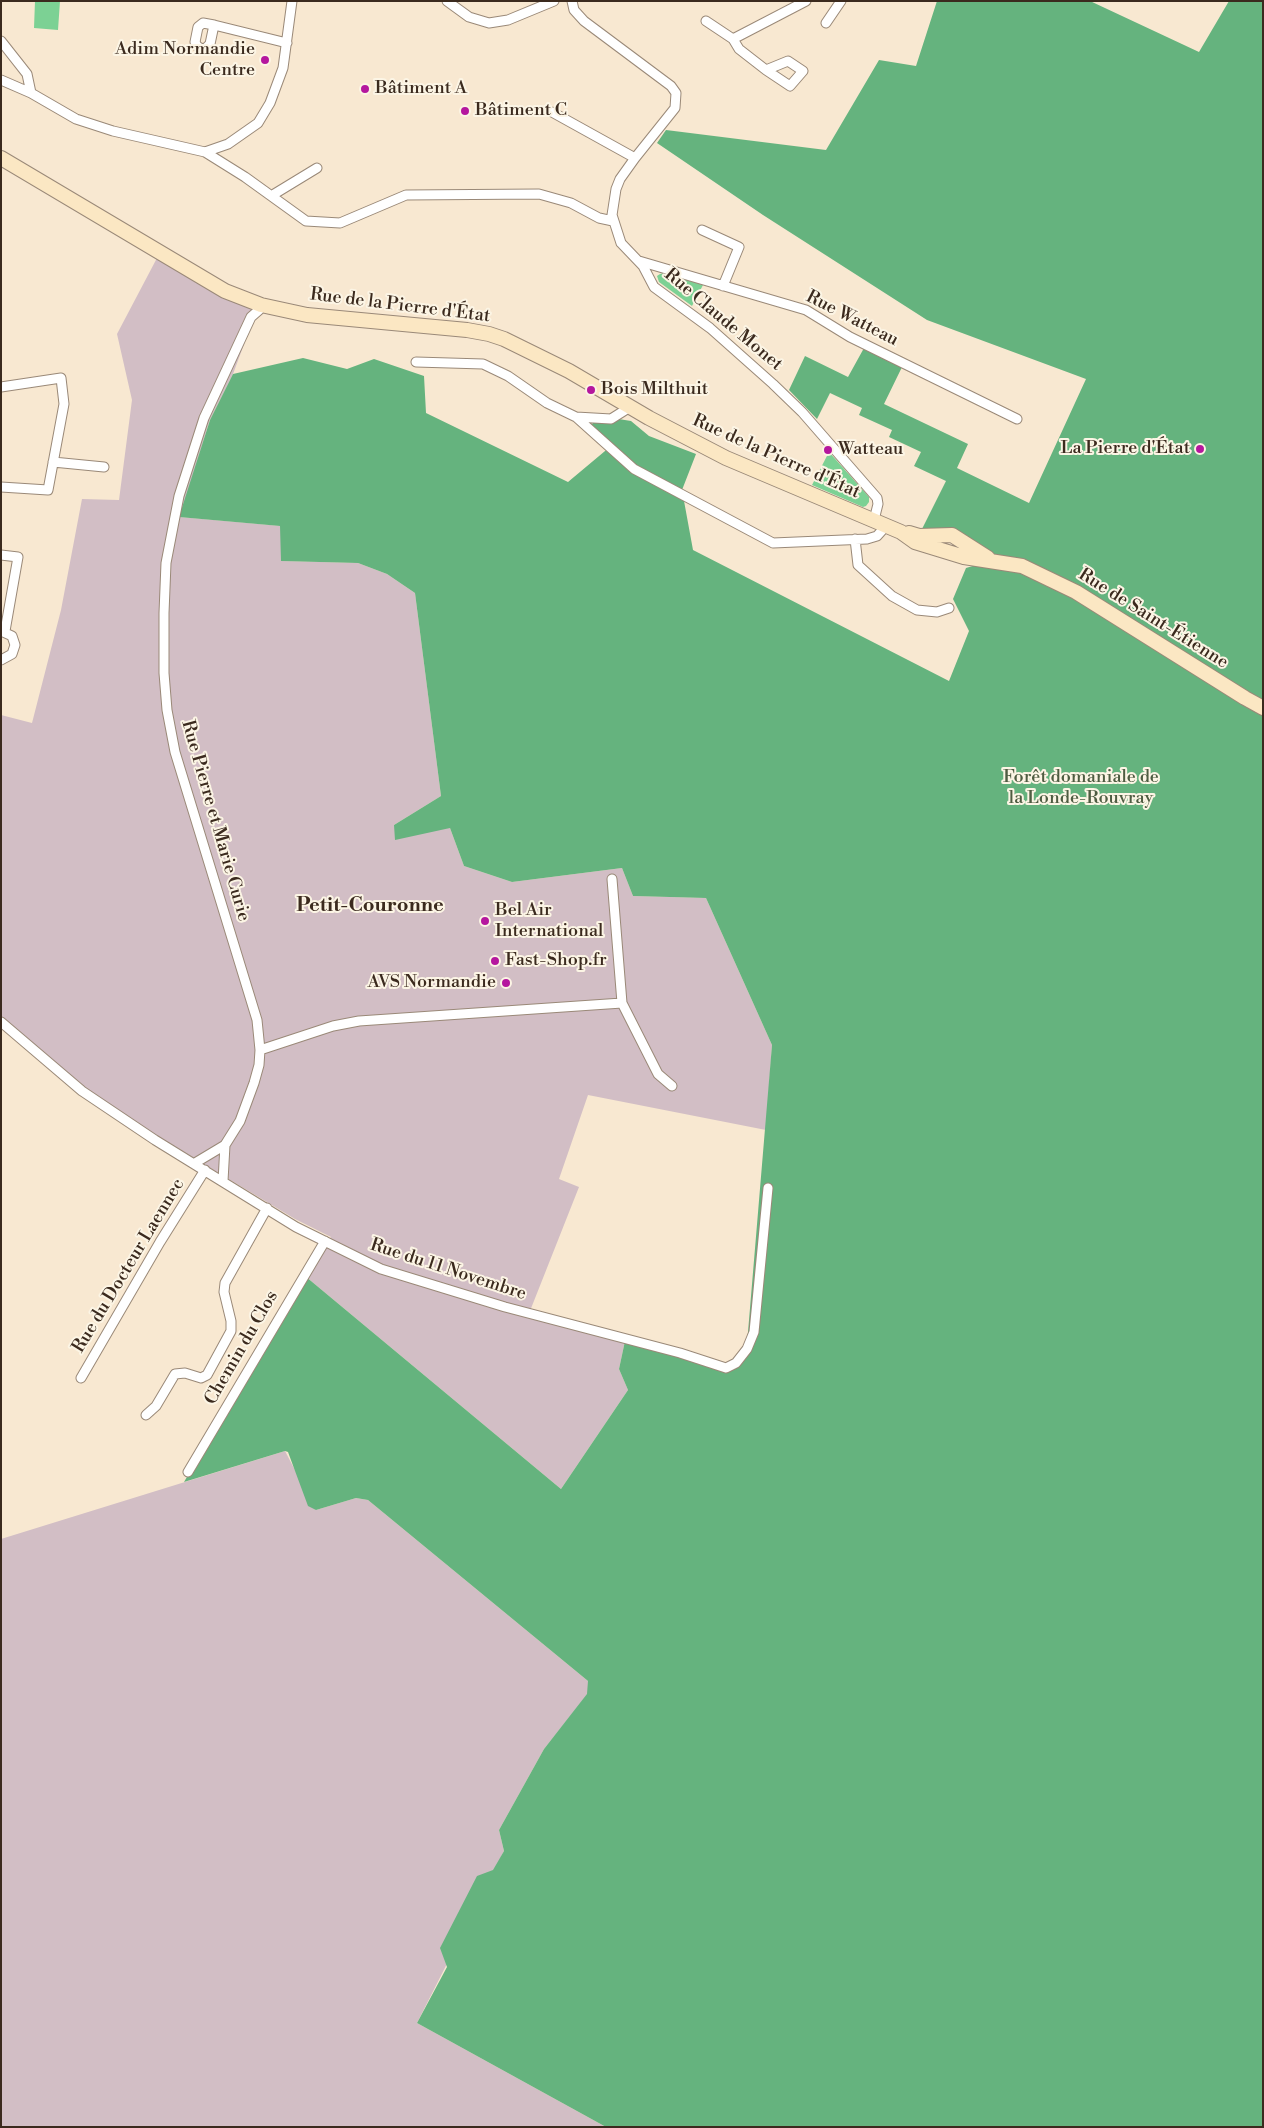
<!DOCTYPE html>
<meta charset="utf-8">
<style>
body{margin:0}
#map{position:relative;width:1264px;height:2128px;overflow:hidden;background:#f8e8d1;font-family:"Libre Bodoni",serif}
canvas{display:block}
.frame{position:absolute;inset:0;border:2px solid #3b2a1e;pointer-events:none}
</style>
<div id="map">
<canvas width="1264" height="2128"></canvas>
<div class="frame"></div>
</div>
<script>
const ctx = document.querySelector('canvas').getContext('2d');
ctx.lineJoin = 'round';
function paint(path, color) { ctx.fillStyle = color; ctx.fill(path, 'evenodd'); }
const poly = rows => new Path2D(rows.map(r => 'M' + r).join(''));
function stroke(path, color, width, dash) { ctx.strokeStyle = color; ctx.lineWidth = width; ctx.lineCap = dash ? 'butt' : 'round'; ctx.setLineDash(dash || []); ctx.stroke(path); }
function label(font, color, halo, rows, align = 'center') {
  ctx.font = font + ' "Libre Bodoni",serif'; ctx.lineWidth = 4; ctx.setLineDash([]); ctx.textBaseline = 'middle'; ctx.strokeStyle = halo; ctx.fillStyle = color; for (const [text, x, y, turn = 0] of rows) {
    ctx.save(); ctx.translate(x, y); ctx.rotate((+turn || 0) * Math.PI / 180); ctx.textAlign = isNaN(turn) ? turn : align; if (halo) ctx.strokeText(text, 0, 0); ctx.fillText(text, 0, 0); ctx.restore();
  }
}
paint(poly([
 [157,258,256,312,233,374,210,420,180,517,281,526,282,561,358,563,387,574,415,593,441,796,394,825,450,828,464,866,512,882,622,868,633,896,706,898,772,1045,766,1130,588,1095,559,1179,579,1187,528,1316,625,1341,619,1369,628,1390,561,1489,305,1276,331,1237,295,1219,159,1137,82,1087,1,1017,1,715,32,723,61,610,82,499,119,500,132,400,117,334],
 [285,1451,316,1510,356,1498,368,1500,588,1681,588,1694,544,1749,499,1830,504,1851,417,2023,606,2127,1,2127,1,1539]
]), '#d2bec5');
paint(poly([
 [35,1,60,1,58,30,34,28],
 [664,273,703,285,692,306,659,282,657,276,660,274],
 [829,452,869,497,869,502,866,506,863,507,812,485]
]), '#7cd194');
paint(poly([
 [937,1,1090,1,1199,52,1229,1,1263,1,1263,2127,606,2127,417,2023,447,1967,440,1948,477,1876,493,1870,504,1851,499,1830,544,1749,587,1694,588,1681,368,1500,356,1498,316,1510,308,1506,288,1452,285,1451,184,1482,305,1276,561,1489,628,1390,619,1369,625,1341,722,1370,747,1344,772,1045,706,898,633,896,622,868,512,882,464,866,450,828,395,840,394,825,441,796,415,593,387,574,358,563,281,561,280,526,179,517,210,420,233,374,303,358,347,369,374,359,424,376,426,413,568,482,611,446,591,425,600,416,631,421,649,436,696,454,682,490,693,550,949,681,969,631,953,599,966,568,1003,557,921,531,946,481,914,466,921,452,889,437,892,430,859,415,862,408,830,393,817,419,789,390,805,356,848,377,864,348,902,367,884,404,968,444,957,468,1029,503,1086,379,927,320,763,215,657,143,666,130,826,150,879,60,916,66]
]), '#65b37e');
const street = poly([
 [447,1,469,17,489,23,508,20,554,1],
 [572,1,574,10,584,21,671,86,676,93,675,108,635,158,620,179,616,189,612,215,621,243,643,266,654,287,710,328,773,384,802,412,877,498,878,504,874,520],
 [706,21,733,39,739,49,766,70,788,61,803,71,790,86,766,70],
 [826,23,841,1],
 [214,25,210,44,206,48,202,49,197,46,195,42,198,27,203,23,214,25,287,43],
 [733,39,806,1],
 [1,41,27,74,31,93],
 [1,80,31,93,76,119,113,131,205,152,228,144,258,123,270,103,283,68,292,1],
 [552,112,635,158],
 [205,152,245,177,306,221,340,223,406,195,539,194,571,203,599,218,613,221],
 [271,196,317,168],
 [702,230,739,247,723,286],
 [639,261,806,310,850,337,1017,419],
 [416,362,483,364,508,376,547,403,576,417,611,419,630,407],
 [1,387,61,378,64,404,48,490,1,487],
 [576,417,634,469,773,543,867,539,877,536,886,526],
 [53,462,104,467],
 [855,539,858,565,892,596,917,610,937,612,949,608],
 [1,555,18,557,5,631],
 [1,631,12,636,15,645,12,654,1,660],
 [612,879,622,1003,658,1074,672,1086],
 [1,1022,82,1091,155,1140,296,1227,381,1269,505,1307,680,1353,726,1368,736,1363,747,1349,754,1332,768,1188],
 [260,1050,333,1026,359,1021,622,1003],
 [195,1163,225,1145,240,1121,254,1083,259,1065,260,1050,257,1020,175,752,167,710,164,673,164,613,166,563,179,496,204,418,251,317,259,310,261,305],
 [223,1181,225,1145],
 [81,1378,160,1242,205,1170],
 [146,1415,156,1406,175,1374,185,1373,201,1378,207,1375,231,1331,231,1321,224,1292,225,1283,267,1208],
 [188,1472,325,1241]
]);
const secondary = poly([
 [1,158,225,291,261,305,307,315,467,330,489,334,504,339,569,371,649,418,726,458,901,532,915,542,964,557,1022,566,1076,592,1245,698,1263,708],
 [909,533,919,536,952,535,988,558]
]);
stroke(street, '#9a8978', 11);
stroke(secondary, '#9a8978', 16);
stroke(street, '#fff', 9);
stroke(secondary, '#fbe7c3', 14);
for (const [x, y, r, color] of [
 [265,60,5,"#b5179e"],
 [365,89,5,"#b5179e"],
 [465,111,5,"#b5179e"],
 [591,390,5,"#b5179e"],
 [1200,449,5,"#b5179e"],
 [828,450,5,"#b5179e"],
 [485,921,5,"#b5179e"],
 [495,961,5,"#b5179e"],
 [506,983,5,"#b5179e"]
]) { const dot = new Path2D(); dot.arc(x, y, r, 0, 2 * Math.PI); ctx.fillStyle = color; ctx.fill(dot); stroke(dot, '#fcf5e5', 2); }
label('18px', '#3b2a1e', '#fcf5e5', [
 ["Adim Normandie",255,50,"right"],
 ["Centre",255,71,"right"],
 ["Bâtiment A",375,89],
 ["Bâtiment C",475,111],
 ["Bois Milthuit",601,390],
 ["La Pierre d'État",1190,449,"right"],
 ["Watteau",838,450],
 ["Bel Air",495,911],
 ["International",495,932],
 ["Fast-Shop.fr",505,961],
 ["AVS Normandie",496,983,"right"]
], 'left');
label('18px', '#3b2a1e', '#fcf5e5', [
 ["Rue de la Pierre d'État",400,306,7],
 ["Rue Watteau",852,319,27],
 ["Rue Claude Monet",723,320,40],
 ["Rue de la Pierre d'État",776,457,24],
 ["Rue de Saint-Étienne",1153,619,32],
 ["Rue Pierre et Marie Curie",215,821,74],
 ["Rue du Docteur Laennec",129,1266,-59],
 ["Rue du 11 Novembre",448,1270,18],
 ["Chemin du Clos",242,1348,-60]
]);
label('18px', '#4e5c41', '#fcf5e5', [
 ["Forêt domaniale de",1081,778],
 ["la Londe-Rouvray",1081,799]
]);
label('bold 20px', '#3b2a1e', '#fcf5e5', [
 ["Petit-Couronne",370,906]
]);
</script>
